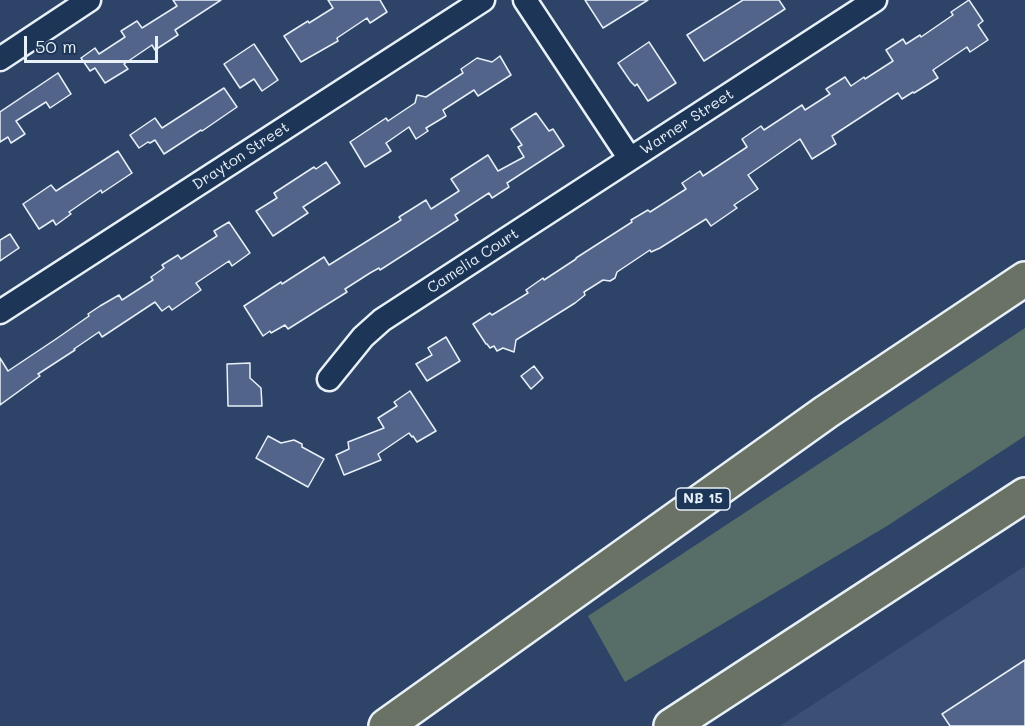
<!DOCTYPE html>
<style>
body{margin:0}
#map{position:relative;width:1025px;height:726px;overflow:hidden;background:#2d4367;font-family:Mali,sans-serif}
canvas{display:block}
.scale{position:absolute;left:24px;top:36px;width:134px;height:27px;box-sizing:border-box;border:3px solid #e8f1f8;border-top:0;padding-left:8px;font-size:18px;line-height:21px;white-space:nowrap;color:#e8f1f8;-webkit-text-stroke:4px #1d3557;paint-order:stroke}
</style>
<div id="map">
<canvas width="1025" height="726"></canvas>
<div class="scale">50 m</div>
</div>
<script>
const ctx = document.querySelector('canvas').getContext('2d');
ctx.lineJoin = 'round';
function paint(path, color) { ctx.fillStyle = color; ctx.fill(path, 'evenodd'); }
const poly = rows => new Path2D(rows.map(r => 'M' + r).join(''));
function stroke(path, color, width, dash) { ctx.strokeStyle = color; ctx.lineWidth = width; ctx.lineCap = dash ? 'butt' : 'round'; ctx.setLineDash(dash || []); ctx.stroke(path); }
function label(font, color, halo, rows, align = 'center') {
  ctx.font = font + ' Mali,sans-serif'; ctx.lineWidth = 5; ctx.setLineDash([]); ctx.textBaseline = 'middle'; ctx.strokeStyle = halo; ctx.fillStyle = color; for (const [text, x, y, turn = 0] of rows) {
    ctx.save(); ctx.translate(x, y); ctx.rotate((+turn || 0) * Math.PI / 180); ctx.textAlign = isNaN(turn) ? turn : align; if (halo) ctx.strokeText(text, 0, 0); ctx.fillText(text, 0, 0); ctx.restore();
  }
}
paint(poly([
 [1025,566,1025,726,780,726]
]), '#3c5075');
paint(poly([
 [1025,328,1025,436,887,526,625,682,588,616]
]), '#576d68');
const building = poly([
 [173,0,221,0,175,30,178,35,155,50,152,45,124,64,128,69,105,83,95,68,90,71,81,58,95,48,99,54,125,37,121,31,137,21,142,28,177,6,173,0],
 [328,0,380,0,387,12,370,23,367,18,337,38,338,41,301,62,284,36,308,21,309,23,333,8,328,0],
 [585,0,648,0,603,28,585,0],
 [743,0,779,0,785,9,704,61,687,35,743,0],
 [969,0,983,21,978,25,988,40,970,52,967,47,933,70,938,78,914,93,913,92,902,99,898,93,832,136,836,144,812,159,800,139,748,175,758,189,734,205,737,208,711,226,706,219,660,248,651,252,650,250,617,272,615,278,610,281,603,280,584,292,585,295,575,303,516,340,514,352,503,348,497,351,494,346,490,348,487,344,486,344,473,324,490,313,492,315,528,293,526,290,543,278,544,280,576,259,576,258,632,222,631,220,648,210,650,212,686,189,682,183,700,171,703,176,747,147,742,139,761,126,764,130,802,105,805,110,830,94,826,89,845,77,851,86,864,77,865,79,893,61,886,50,903,39,906,44,920,35,921,37,953,15,951,12,969,0],
 [649,42,676,83,648,101,637,84,635,86,631,82,618,63,649,42],
 [254,44,278,80,262,91,254,79,240,88,224,64,254,44],
 [500,56,511,75,478,96,474,90,443,110,446,116,426,128,428,131,416,139,409,127,386,143,391,151,365,167,350,142,386,118,388,121,415,103,417,95,426,97,463,73,461,69,477,58,492,62,500,56],
 [58,73,71,94,50,108,46,102,16,121,25,134,11,143,8,137,0,142,0,112,58,73],
 [224,88,237,107,202,131,201,130,164,154,155,140,150,143,148,142,139,148,130,135,155,118,162,128,224,88],
 [536,113,549,131,553,129,564,146,507,183,509,187,492,198,489,193,455,215,458,220,380,270,379,268,370,273,345,289,347,292,315,312,288,329,285,325,271,333,270,331,263,336,244,306,281,282,282,284,324,257,329,265,401,220,399,217,426,200,431,209,459,191,451,179,488,155,498,171,524,157,518,147,522,145,511,129,536,113],
 [118,151,132,173,102,193,101,190,69,212,71,214,56,225,53,220,39,229,23,204,51,185,56,191,118,151],
 [326,162,340,183,303,207,308,213,273,236,256,211,277,198,274,193,314,167,316,169,326,162],
 [229,222,250,253,232,266,229,261,196,283,201,290,172,310,169,306,162,311,155,302,102,337,99,332,74,349,75,350,38,374,40,376,0,405,0,358,8,371,56,339,89,316,88,314,100,306,119,295,122,300,153,280,151,277,164,268,162,265,178,255,181,259,217,236,214,231,229,222],
 [10,234,19,248,0,261,0,240,10,234],
 [446,337,460,361,427,381,416,364,432,355,428,348,446,337],
 [250,363,250,378,261,388,262,406,228,406,227,364,250,363],
 [534,366,543,378,531,389,521,376,534,366],
 [410,391,436,431,417,442,413,436,412,437,409,433,378,454,381,460,344,475,336,455,349,449,348,442,384,428,378,418,397,406,394,402,410,391],
 [268,436,281,443,294,440,302,444,302,447,324,459,308,487,256,458,268,436],
 [1025,660,1025,726,950,726,942,714,1025,660]
]);
paint(building, '#53648b');
stroke(building, '#e8f1f8', 1.5);
const minor = poly([
 [525,0,630,159,875,0],
 [0,59,89,0],
 [0,312,483,0],
 [329,379,363,337,382,320,630,159]
]);
const highway = poly([
 [386,726,826,412,1025,279],
 [671,726,1025,495]
]);
stroke(minor, '#e8f1f8', 27);
stroke(highway, '#e8f1f8', 38);
stroke(minor, '#1d3557', 22);
stroke(highway, '#6a7165', 33);
for (const [x, y, w] of [
 [703,499,54]
]) { const box = new Path2D(); box.roundRect(x - w / 2, y - 11, w, 22, 4.5); ctx.fillStyle = '#1d3557'; ctx.fill(box); stroke(box, '#e8f1f8', 1.5); }
label('bold 14px', '#e8f1f8', null, [
 ["NB 15",703,499]
]);
label('15px', '#e8f1f8', '#1d3557', [
 ["Warner Street",687,122,-33],
 ["Drayton Street",241,156,-33],
 ["Camelia Court",473,261,-33]
]);
</script>
